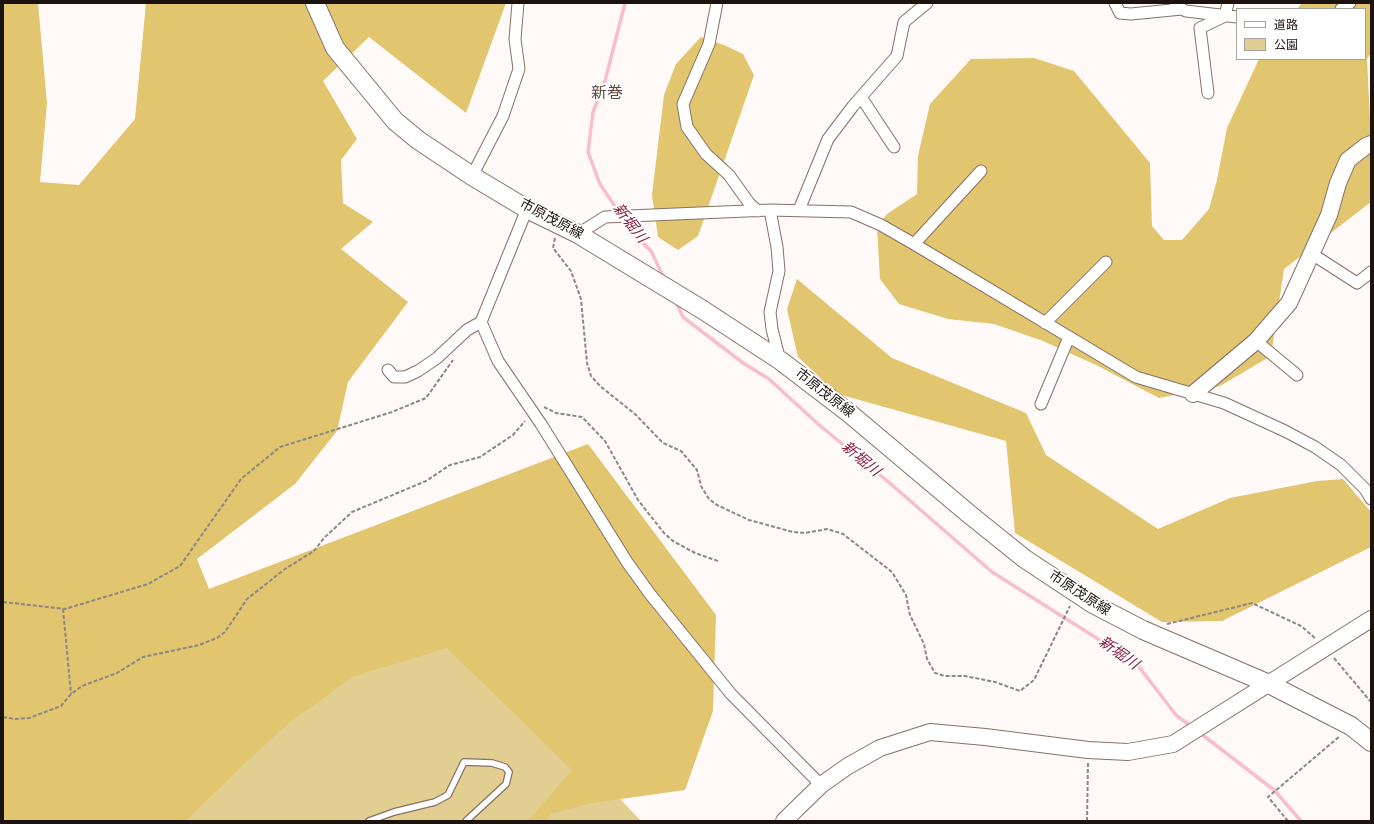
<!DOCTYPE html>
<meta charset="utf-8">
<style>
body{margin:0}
#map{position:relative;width:1374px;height:824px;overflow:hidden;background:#fff9f7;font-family:"Source Sans 3","Noto Sans JP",sans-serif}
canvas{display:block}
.frame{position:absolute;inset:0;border:4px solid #1c130e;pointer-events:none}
.legend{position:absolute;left:1236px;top:8px;width:130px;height:52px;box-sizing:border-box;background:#fff;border:1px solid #a4a19f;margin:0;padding:5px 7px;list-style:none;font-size:12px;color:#1c130e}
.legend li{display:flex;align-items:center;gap:8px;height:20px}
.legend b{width:20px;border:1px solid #a4a19f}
</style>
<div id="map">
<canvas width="1374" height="824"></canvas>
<div class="frame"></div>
<ul class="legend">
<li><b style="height:5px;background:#fff"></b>道路</li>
<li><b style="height:11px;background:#e3ce91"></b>公園</li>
</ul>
</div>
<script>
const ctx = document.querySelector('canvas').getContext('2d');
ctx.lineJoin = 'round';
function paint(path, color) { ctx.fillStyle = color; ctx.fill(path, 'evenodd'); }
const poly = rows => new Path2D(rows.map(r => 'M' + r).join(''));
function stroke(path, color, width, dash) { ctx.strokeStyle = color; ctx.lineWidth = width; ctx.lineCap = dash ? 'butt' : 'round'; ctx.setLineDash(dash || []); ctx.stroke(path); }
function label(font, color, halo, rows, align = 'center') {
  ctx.font = font + ' "Source Sans 3","Noto Sans JP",sans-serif'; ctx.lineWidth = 4; ctx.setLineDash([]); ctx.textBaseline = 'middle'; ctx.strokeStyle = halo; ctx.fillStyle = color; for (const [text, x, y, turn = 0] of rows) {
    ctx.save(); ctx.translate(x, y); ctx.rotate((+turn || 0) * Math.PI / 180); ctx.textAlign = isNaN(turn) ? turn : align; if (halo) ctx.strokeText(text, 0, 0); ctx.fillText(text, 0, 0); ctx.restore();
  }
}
paint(poly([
 [3,330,235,676,417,584,641,821,3,821]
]), '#e3ce91');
paint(poly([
 [3,3,38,3,47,103,40,182,79,185,135,119,146,3,506,3,466,113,369,37,323,81,357,139,341,160,343,203,373,222,341,249,408,302,348,382,337,431,295,484,197,559,209,589,588,444,716,615,713,711,685,790,592,803,550,814,547,821,528,821,572,770,447,648,354,676,291,721,244,764,186,821,3,821],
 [1302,3,1371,3,1371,53,1367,59,1371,140,1371,202,1284,269,1271,356,1220,386,1159,398,1096,365,1043,341,994,324,948,319,899,304,880,279,877,227,887,214,917,194,918,156,930,104,971,59,1034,58,1074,71,1150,163,1152,226,1164,240,1182,240,1209,209,1217,180,1227,128,1259,59,1365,59,1365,9,1297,9],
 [701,37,724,45,743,54,754,75,698,236,678,250,658,237,652,195,664,95,676,64],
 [797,279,892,358,1026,413,1046,455,1158,529,1230,498,1317,481,1343,479,1371,512,1371,547,1222,621,1162,622,1015,533,1006,441,838,394,798,357,787,309]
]), '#e1c56f');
stroke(poly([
 [625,3,604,85,593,112,588,152,600,184,632,232,651,251,664,278],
 [676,302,683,317,743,363,769,379,818,424,892,485,992,572,1136,663,1176,715,1192,727],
 [1200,733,1274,790,1301,821]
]), '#f8bfca', 3.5);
const lane = poly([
 [369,821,394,812,435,802,448,795,464,762,492,763,505,767,509,772,506,784,466,821]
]);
const street = poly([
 [717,3,709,44,683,104,687,127,706,154,729,175,749,203,758,211],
 [1115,3,1120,13,1131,14,1182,9],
 [1175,6,1186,11,1237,17],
 [1341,9,1350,3],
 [1208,93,1200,28,1225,16,1228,3],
 [861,97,894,147],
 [472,176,503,116,519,69,515,39,518,3],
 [770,210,777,247,779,271,770,312,772,329,780,361],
 [799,210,828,139,853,106,897,56,904,22,927,3],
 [578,234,605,217,770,210,851,212,881,225,914,244,1136,377,1224,403,1285,431,1315,447,1341,465,1365,489,1371,499],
 [914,244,981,171],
 [1312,254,1357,283,1371,272],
 [481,322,498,361,541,424,627,562,650,594,731,694,821,785],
 [1045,323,1106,262],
 [1256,341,1297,375],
 [388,370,394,377,405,377,418,371,437,358,467,330,481,322,527,209],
 [1041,404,1069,337]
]);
const secondary = poly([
 [1193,394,1256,341,1289,303,1329,215,1338,183,1348,160,1366,146,1371,144],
 [784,821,821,785,848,766,880,748,930,732,985,737,1088,750,1128,752,1173,744,1371,619]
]);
const primary = poly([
 [315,3,335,48,395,121,418,140,472,176,527,209,578,234,703,310,781,361,849,413,969,514,1025,559,1093,604,1143,630,1269,684,1351,726,1371,742]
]);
stroke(lane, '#877065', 8);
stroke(street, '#877065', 13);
stroke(secondary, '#877065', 18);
stroke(primary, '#877065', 20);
stroke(poly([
 [555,238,553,248,571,271,581,299,587,363,591,376,600,386,635,414,663,443,681,451,697,470,701,486,709,499,717,505,749,520,793,532,805,533,827,529,843,534,892,572,906,595,910,615,924,644,927,659,935,673,945,676,965,676,995,682,1020,691,1034,680,1070,606],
 [544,407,556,413,582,417,605,441,638,500,664,533,673,541,695,553,718,561],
 [3,602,65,609,148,584,180,566,241,479,280,447,392,412,426,398,453,360],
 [63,609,71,694],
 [1167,624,1252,603,1301,626,1315,638],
 [1334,658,1371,702],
 [3,717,15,719,29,718,61,706,71,694,82,686,117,673,143,657,199,645,217,638,225,632,247,599,285,569,314,551,324,538,352,512,426,481,450,465,480,457,513,435,525,421],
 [1087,821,1088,763],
 [1288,821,1268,797,1340,736]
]), '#8e8683', 2, [4, 2]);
stroke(lane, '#fff', 5.5);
stroke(street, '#fff', 11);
stroke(secondary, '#fff', 16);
stroke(primary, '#fff', 18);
label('14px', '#1c130e', '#fff', [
 ["市原茂原線",551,220,28],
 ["市原茂原線",824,394,38],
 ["市原茂原線",1079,594,33]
]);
label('italic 15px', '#861d41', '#fff', [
 ["新堀川",629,224,52],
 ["新堀川",860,460,40],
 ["新堀川",1118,654,36]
]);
label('16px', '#5f493e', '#fff', [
 ["新巻",607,94]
]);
</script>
